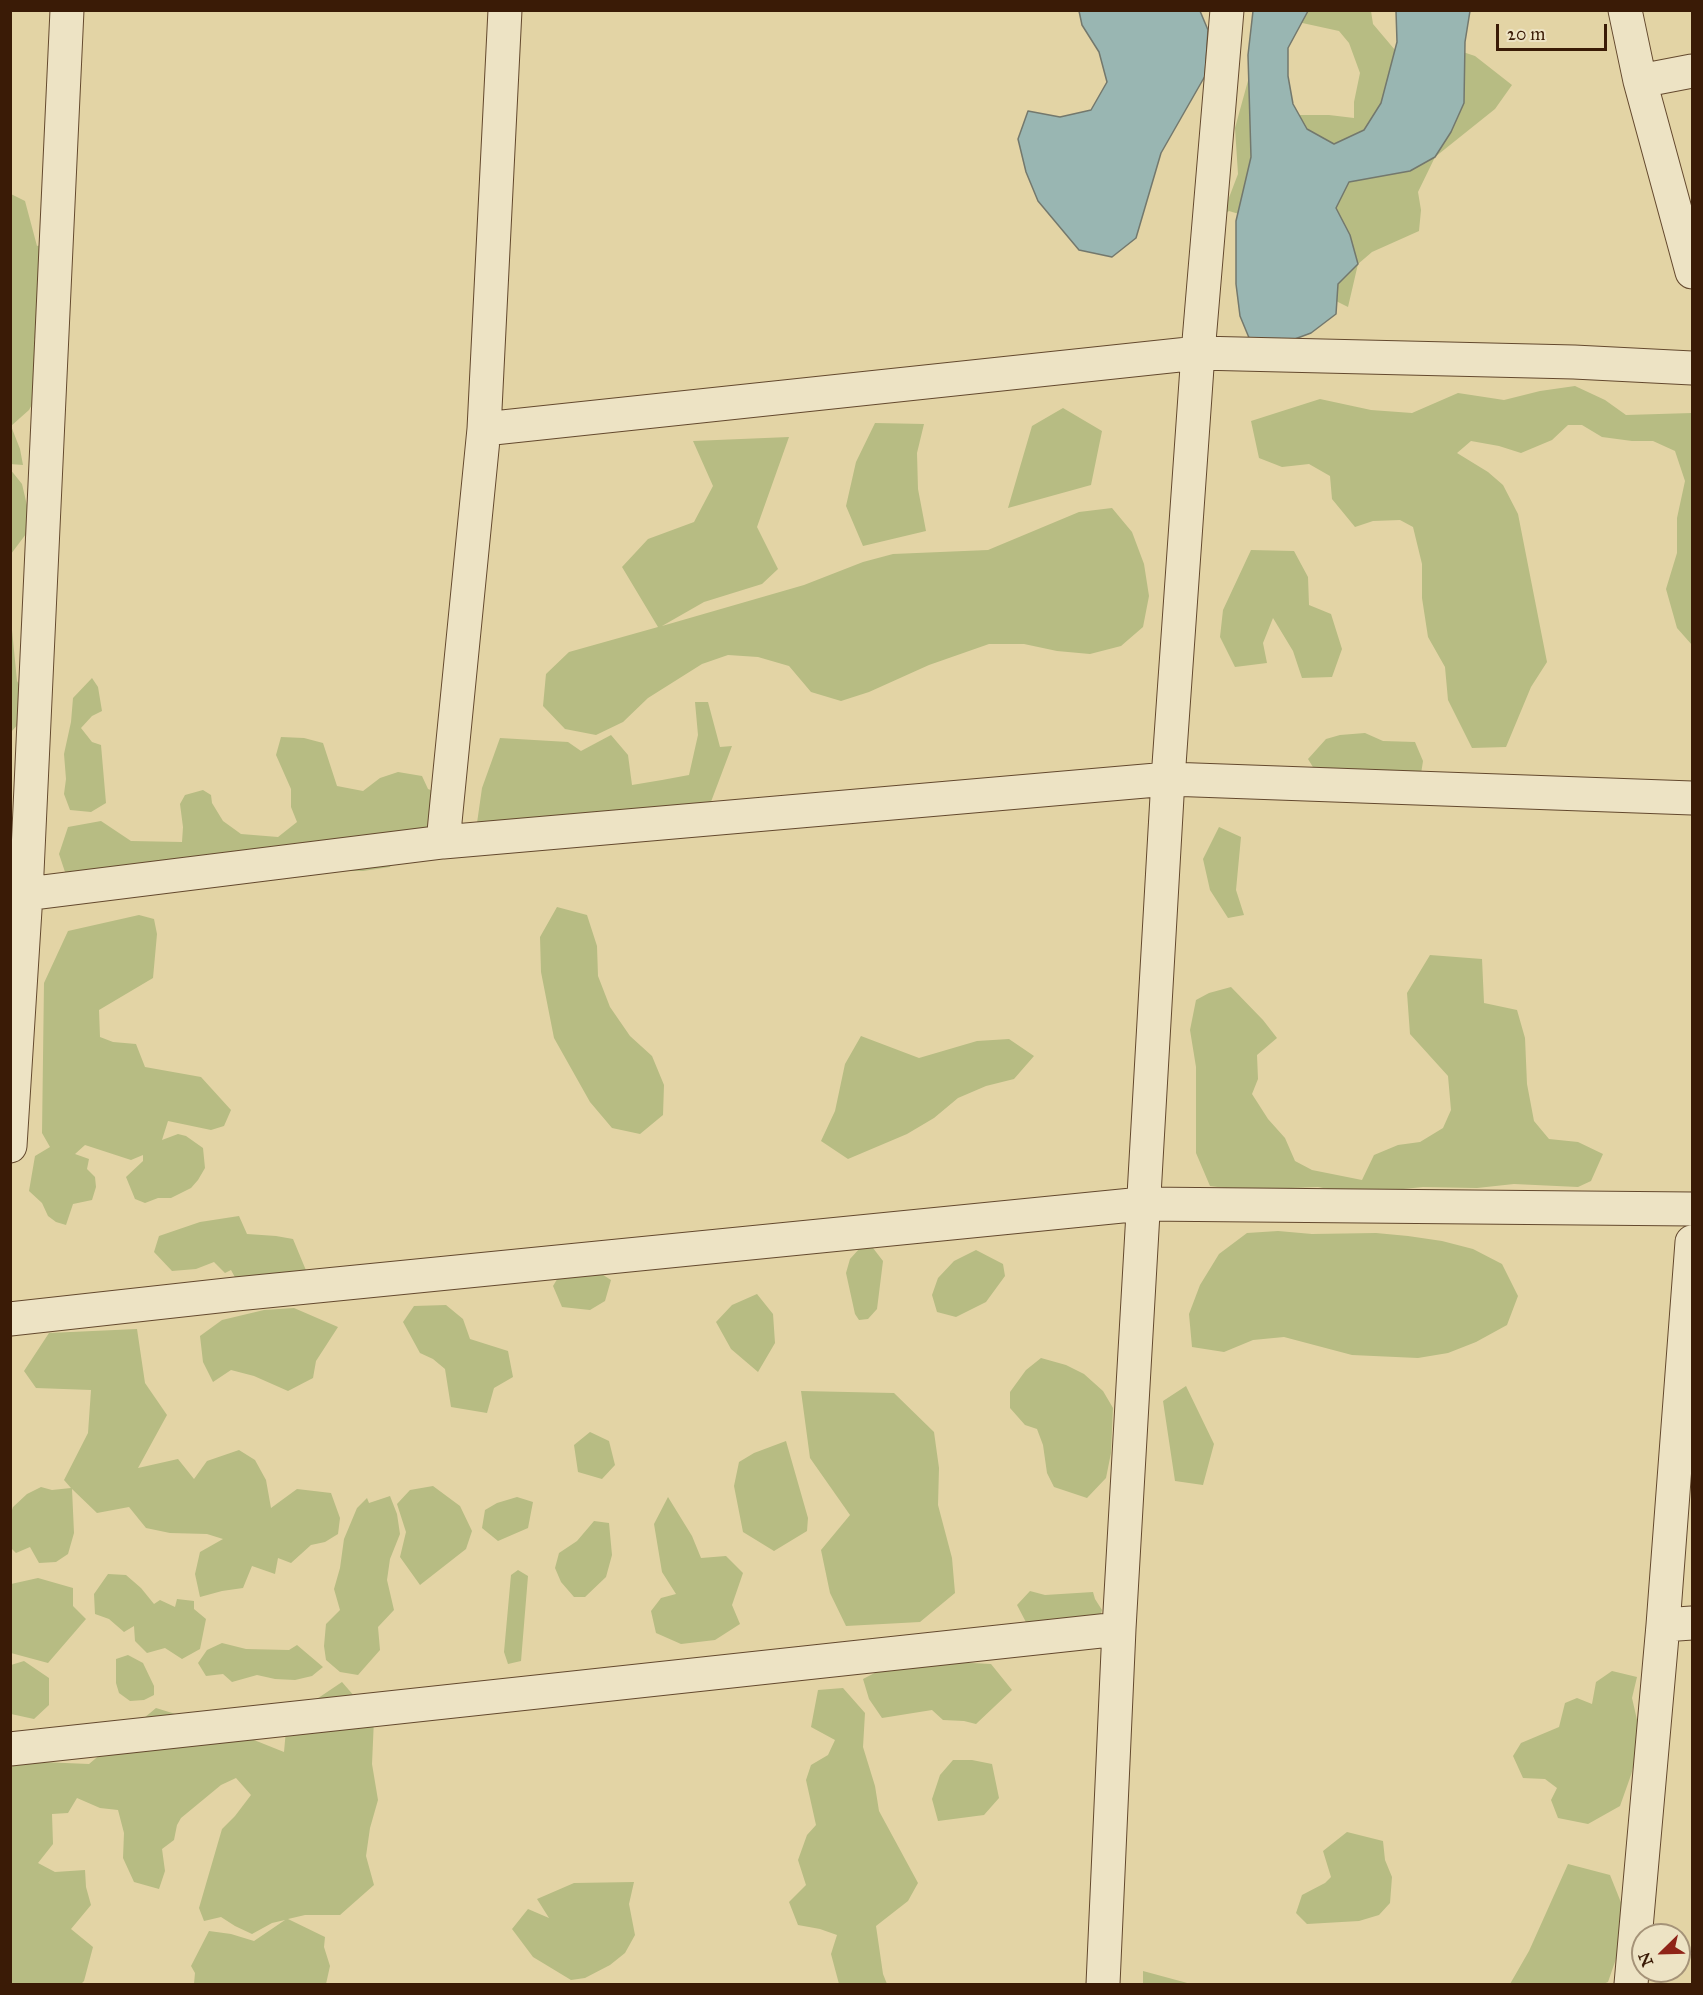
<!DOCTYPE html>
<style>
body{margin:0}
#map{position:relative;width:1703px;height:1995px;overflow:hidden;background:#e3d4a5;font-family:"IM FELL Great Primer",serif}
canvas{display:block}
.frame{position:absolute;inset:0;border:12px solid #3a1b06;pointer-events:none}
.north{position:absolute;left:1631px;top:1923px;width:60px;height:60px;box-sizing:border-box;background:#ede3c4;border:2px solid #a59378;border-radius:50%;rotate:247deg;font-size:16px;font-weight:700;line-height:24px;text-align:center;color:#3a1b06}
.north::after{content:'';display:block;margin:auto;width:21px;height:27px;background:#8f2418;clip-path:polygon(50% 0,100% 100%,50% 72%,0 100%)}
.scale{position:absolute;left:1496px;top:24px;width:111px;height:27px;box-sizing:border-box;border:3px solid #3a1b06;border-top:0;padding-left:8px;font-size:18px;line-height:21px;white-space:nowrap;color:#3a1b06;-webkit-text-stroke:4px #ede3c4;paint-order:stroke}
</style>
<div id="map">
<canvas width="1703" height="1995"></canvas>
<div class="frame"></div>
<div class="north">N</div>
<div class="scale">20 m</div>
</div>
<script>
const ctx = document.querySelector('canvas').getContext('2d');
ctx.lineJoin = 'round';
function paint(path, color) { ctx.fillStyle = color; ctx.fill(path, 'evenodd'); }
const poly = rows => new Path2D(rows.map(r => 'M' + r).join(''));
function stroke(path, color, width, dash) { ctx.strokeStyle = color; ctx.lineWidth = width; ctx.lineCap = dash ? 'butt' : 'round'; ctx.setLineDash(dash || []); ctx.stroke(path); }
paint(poly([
 [1271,11,1371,11,1373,24,1395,50,1457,50,1475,56,1512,85,1495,109,1435,157,1418,192,1421,210,1419,231,1372,252,1358,264,1348,307,1336,301,1328,269,1262,221,1229,211,1222,216,1238,174,1235,128,1249,77,1299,115,1329,115,1354,118,1354,102,1360,73,1349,43,1339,31,1284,19],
 [11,194,25,201,37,246,57,241,68,327,34,339,42,366,36,397,29,410,11,426,20,449,23,465,10,464],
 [1575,386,1605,400,1626,415,1692,413,1692,645,1677,628,1666,589,1677,553,1677,518,1685,481,1675,451,1653,441,1632,441,1602,437,1582,425,1568,425,1552,440,1521,453,1499,446,1471,441,1457,453,1488,472,1503,485,1518,514,1547,662,1531,687,1506,747,1472,748,1448,700,1445,667,1428,637,1422,598,1422,564,1413,527,1400,520,1373,521,1355,527,1332,499,1330,476,1309,464,1282,467,1259,458,1251,421,1320,399,1371,410,1412,413,1458,393,1504,400,1540,391],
 [1063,408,1102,431,1091,485,1008,508,1032,426],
 [875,423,924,424,917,453,918,489,926,531,863,546,846,506,856,462],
 [789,437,757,527,778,569,762,584,704,602,662,626,804,585,863,562,893,554,988,550,1079,512,1112,508,1132,532,1144,564,1149,596,1143,627,1121,646,1090,654,1057,651,1024,644,989,644,929,665,869,692,841,701,811,692,789,666,758,657,728,655,702,664,648,698,623,722,596,735,565,729,543,706,546,674,569,652,658,627,622,567,648,539,694,522,713,486,693,441],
 [10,469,22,484,29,514,26,534,11,554],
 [1251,550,1294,551,1308,577,1309,605,1331,614,1342,649,1332,677,1302,678,1293,651,1273,618,1263,643,1267,663,1235,667,1220,637,1223,610],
 [11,630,12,630,17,681,33,708,11,732],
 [92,678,98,687,102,711,92,716,81,728,92,742,101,745,106,803,91,812,70,810,64,794,66,779,64,754,71,722,73,698],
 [695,702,708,702,720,747,732,746,700,831,476,830,482,788,500,738,568,742,581,751,611,735,628,755,632,785,662,780,689,775,698,735],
 [1365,733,1383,741,1415,742,1423,761,1421,774,1319,777,1308,759,1326,739,1340,735],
 [281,737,304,738,323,743,337,786,363,791,380,778,398,772,422,776,428,789,441,794,443,818,394,856,390,867,363,871,344,871,75,884,65,872,59,854,68,827,101,821,131,841,182,842,183,827,180,804,185,795,203,790,211,795,212,803,223,821,241,834,278,837,297,822,291,807,291,789,276,755],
 [1219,827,1241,837,1236,890,1244,915,1228,918,1210,890,1203,859],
 [557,907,587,915,597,946,598,976,610,1007,630,1036,652,1056,664,1085,663,1115,640,1134,612,1128,590,1102,554,1038,541,972,540,937],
 [139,915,154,919,157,934,153,978,99,1010,100,1037,113,1042,136,1044,145,1067,201,1077,231,1110,224,1126,211,1130,168,1121,162,1140,178,1134,186,1136,203,1148,205,1168,198,1180,191,1188,171,1198,158,1198,145,1203,135,1199,126,1177,143,1161,143,1155,131,1160,85,1145,75,1154,89,1159,87,1169,95,1177,96,1187,92,1200,73,1204,66,1225,56,1222,48,1216,42,1203,29,1191,35,1156,50,1147,42,1133,44,983,68,931],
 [1430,955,1482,959,1484,1003,1517,1010,1525,1038,1527,1084,1534,1121,1549,1139,1578,1142,1603,1154,1591,1181,1578,1187,1514,1184,1477,1188,1423,1187,1354,1194,1318,1187,1240,1190,1210,1186,1196,1153,1196,1067,1190,1030,1196,1000,1209,993,1231,987,1263,1020,1277,1038,1257,1055,1258,1079,1252,1094,1268,1119,1285,1138,1295,1161,1312,1170,1362,1180,1374,1155,1398,1145,1420,1142,1443,1128,1451,1110,1448,1076,1410,1034,1407,993],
 [861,1036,919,1058,977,1041,1009,1039,1034,1056,1014,1079,986,1086,958,1098,934,1118,907,1134,848,1159,821,1141,835,1111,845,1064],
 [239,1216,247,1234,276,1236,293,1239,310,1280,243,1292,231,1270,225,1273,214,1262,196,1269,172,1271,154,1252,159,1236,200,1222],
 [1278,1231,1312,1234,1376,1233,1408,1236,1442,1241,1473,1249,1502,1264,1518,1296,1507,1325,1476,1342,1448,1353,1418,1358,1352,1355,1284,1337,1253,1340,1224,1352,1192,1347,1189,1314,1200,1285,1219,1254,1247,1233],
 [873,1248,883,1261,877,1309,868,1319,859,1320,855,1314,846,1273,850,1259,859,1249],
 [976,1250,1003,1264,1005,1276,986,1302,956,1317,937,1312,932,1295,938,1278,954,1261],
 [586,1264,611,1280,605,1301,590,1310,562,1307,553,1286,559,1276],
 [757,1294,773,1314,775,1343,758,1372,731,1349,716,1322,732,1305],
 [446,1305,463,1319,470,1339,508,1351,513,1377,494,1388,487,1413,451,1407,445,1369,433,1359,420,1353,403,1322,414,1306],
 [294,1308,338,1327,316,1361,313,1378,288,1391,254,1376,231,1370,213,1382,203,1362,200,1336,222,1320,264,1310],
 [137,1329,145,1383,167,1415,138,1468,178,1459,194,1479,207,1461,239,1450,255,1460,266,1480,271,1508,297,1489,331,1493,340,1518,338,1534,325,1542,311,1545,291,1563,278,1558,275,1574,252,1566,243,1588,222,1591,200,1597,195,1574,200,1552,223,1539,207,1534,170,1533,146,1528,129,1507,97,1513,72,1489,74,1533,68,1554,56,1562,39,1563,30,1547,16,1553,11,1548,11,1513,13,1507,27,1494,41,1487,52,1490,71,1488,64,1480,88,1433,91,1390,36,1388,24,1371,49,1333],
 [1041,1358,1066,1365,1084,1374,1103,1391,1113,1408,1111,1453,1106,1478,1087,1498,1054,1487,1047,1473,1043,1445,1037,1429,1025,1425,1010,1408,1010,1392,1026,1370],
 [1186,1386,1214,1444,1203,1485,1175,1481,1163,1401],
 [801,1391,894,1393,934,1432,939,1468,938,1505,952,1558,955,1593,920,1622,846,1626,830,1593,821,1550,850,1515,810,1458],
 [590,1432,609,1441,615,1465,602,1479,578,1472,574,1445],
 [786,1441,808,1518,807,1531,774,1551,743,1532,734,1486,739,1462,754,1453],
 [433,1486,460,1506,472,1531,466,1549,420,1585,400,1557,406,1532,397,1504,410,1490],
 [390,1496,397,1514,400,1534,390,1559,387,1580,394,1610,378,1627,380,1650,358,1675,340,1672,326,1660,324,1646,326,1624,340,1610,334,1589,340,1568,344,1539,357,1508,367,1498,369,1503],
 [517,1497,533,1502,528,1528,498,1541,482,1528,485,1510,497,1503],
 [668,1497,692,1536,701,1558,726,1556,743,1573,732,1605,740,1624,715,1640,681,1644,656,1633,651,1611,661,1598,676,1594,662,1572,654,1524],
 [594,1521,609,1523,612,1555,606,1577,585,1597,574,1597,561,1582,555,1568,559,1553,577,1541],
 [518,1570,528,1576,521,1661,508,1664,504,1652,511,1575],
 [108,1574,126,1575,141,1588,154,1604,160,1600,175,1607,177,1599,194,1601,194,1609,206,1619,200,1649,182,1659,165,1648,147,1653,135,1641,134,1626,124,1632,109,1619,95,1614,94,1594],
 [38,1578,73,1588,73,1606,86,1619,48,1663,11,1653,11,1584],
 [1030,1591,1045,1595,1093,1592,1095,1599,1102,1610,1099,1620,1029,1628,1017,1605],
 [222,1643,246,1649,289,1650,297,1645,323,1667,312,1676,295,1680,275,1679,257,1675,232,1682,223,1674,206,1676,198,1663,207,1650],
 [128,1655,143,1663,154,1686,154,1695,144,1700,130,1701,119,1693,116,1683,116,1659],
 [24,1661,49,1678,49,1705,34,1719,11,1714,11,1665],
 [935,1661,991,1664,1012,1690,976,1724,964,1721,943,1720,932,1710,882,1718,869,1699,863,1679,888,1666],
 [1612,1671,1637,1677,1632,1698,1641,1737,1631,1775,1620,1806,1588,1824,1558,1818,1551,1800,1557,1788,1545,1779,1523,1778,1513,1756,1521,1743,1559,1727,1565,1703,1577,1698,1592,1704,1596,1682],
 [342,1682,374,1719,372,1764,378,1800,370,1828,366,1856,374,1885,340,1915,305,1915,288,1919,325,1937,324,1947,330,1966,326,1984,194,1984,195,1973,191,1966,209,1931,231,1934,254,1941,285,1920,272,1923,252,1934,235,1926,221,1917,204,1921,199,1908,222,1829,235,1816,251,1795,236,1778,221,1785,181,1818,177,1825,174,1840,162,1849,165,1871,159,1889,134,1882,123,1858,124,1833,118,1810,100,1808,77,1798,68,1813,52,1814,53,1844,38,1863,55,1872,85,1870,86,1887,91,1905,71,1929,93,1947,84,1981,81,1984,11,1984,10,1770,17,1761,89,1764,156,1708,234,1732,284,1752,287,1719],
 [843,1688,865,1713,863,1747,875,1786,879,1811,918,1883,908,1901,876,1926,883,1974,887,1984,839,1984,831,1954,837,1935,820,1929,798,1925,789,1902,806,1885,798,1860,807,1835,816,1825,806,1780,811,1765,828,1755,835,1740,811,1727,818,1690],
 [953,1760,972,1760,992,1764,999,1798,984,1815,938,1821,932,1799,940,1775],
 [1347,1832,1383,1841,1385,1860,1392,1877,1390,1903,1379,1915,1359,1921,1307,1924,1296,1913,1302,1895,1325,1883,1331,1877,1323,1851],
 [1568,1864,1610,1875,1622,1905,1626,1930,1608,1982,1603,1984,1510,1984,1529,1951],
 [634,1882,629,1904,635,1935,625,1953,610,1965,585,1978,571,1980,533,1957,512,1929,528,1909,549,1918,537,1899,574,1883],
 [1143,1971,1191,1984,1143,1984]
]), '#b7bc83');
const water = poly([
 [1079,11,1200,11,1208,30,1205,76,1161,153,1136,238,1112,257,1079,250,1038,201,1026,172,1018,139,1028,111,1060,117,1091,110,1107,82,1099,52,1082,25,1079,11],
 [1253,11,1308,11,1288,48,1288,76,1293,104,1307,129,1334,144,1364,130,1381,103,1397,42,1396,11,1470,11,1465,42,1464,103,1451,132,1435,157,1410,171,1349,182,1336,208,1350,235,1358,264,1338,284,1336,314,1311,333,1284,343,1252,345,1240,316,1236,284,1236,221,1251,157,1248,55,1253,11]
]);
paint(water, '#99b6b2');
stroke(water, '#73786d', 1.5);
const minor = poly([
 [1625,10,1640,81,1692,272],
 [1640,81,1692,71],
 [484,429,1198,353,1574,362,1692,368],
 [443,842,484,429,505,10],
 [10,896,443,842,1168,779,1692,798],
 [10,1146,26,894,67,10],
 [10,1319,236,1294,1142,1204,1692,1209],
 [1663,1625,1692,1623],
 [10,1749,1119,1629],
 [1103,1984,1119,1629,1168,779,1198,353,1227,10],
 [1631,1984,1663,1625,1692,1242]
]);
stroke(minor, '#64492e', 35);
stroke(minor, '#ede3c4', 33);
</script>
